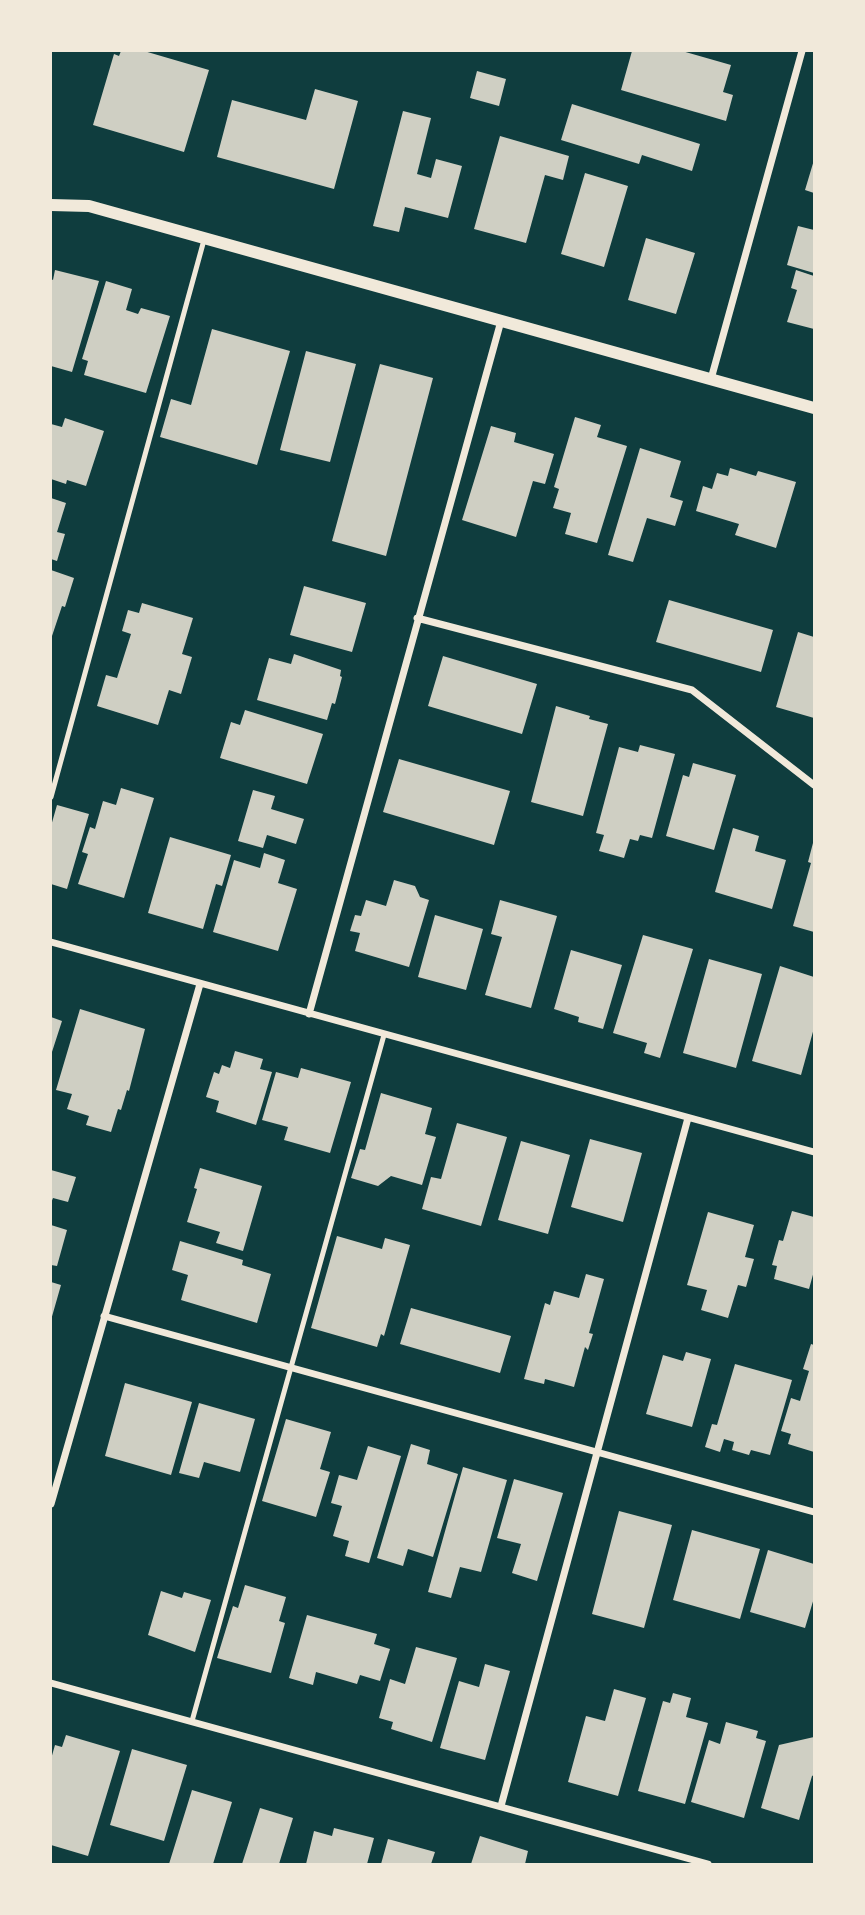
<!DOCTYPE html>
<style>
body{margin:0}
#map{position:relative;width:865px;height:1915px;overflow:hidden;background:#0f3d3e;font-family:"Exo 2",sans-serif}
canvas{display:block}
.frame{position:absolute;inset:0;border:52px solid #f1e9da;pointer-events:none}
</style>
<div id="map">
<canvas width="865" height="1915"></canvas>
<div class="frame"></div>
</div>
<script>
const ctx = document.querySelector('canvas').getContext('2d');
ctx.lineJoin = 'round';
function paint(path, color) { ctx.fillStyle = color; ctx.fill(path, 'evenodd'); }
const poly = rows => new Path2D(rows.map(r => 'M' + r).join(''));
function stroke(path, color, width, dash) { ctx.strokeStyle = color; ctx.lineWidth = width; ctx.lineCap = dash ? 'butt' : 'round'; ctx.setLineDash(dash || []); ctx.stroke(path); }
paint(poly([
 [121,51,144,51,209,70,184,152,93,125,114,54,119,56],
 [632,51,682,51,731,65,723,92,733,95,726,121,621,90],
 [477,71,506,79,499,106,470,98],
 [315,89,358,101,334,189,217,157,232,100,306,120],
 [572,104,700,144,692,171,642,155,639,164,561,140],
 [403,111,431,118,417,174,431,178,436,159,462,166,448,218,405,207,399,232,373,226],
 [500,136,569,156,563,180,545,175,526,243,474,229],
 [814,160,814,193,805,190],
 [585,173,628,186,604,267,561,254],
 [798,226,814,230,814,273,787,265],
 [646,238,695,253,676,314,628,300],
 [55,270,99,281,72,372,51,366,51,279,53,280],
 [796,270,814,276,814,329,787,322,797,290,791,288],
 [106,281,132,289,126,310,138,314,141,308,170,316,146,393,84,375,88,361,82,359],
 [212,329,290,351,257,465,160,437,171,399,191,405],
 [306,351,356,364,330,462,280,450],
 [380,364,433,378,386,556,332,541],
 [575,417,601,425,597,437,627,446,597,543,565,534,571,513,553,508,559,489,554,487],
 [65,418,104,431,86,486,67,480,66,484,51,479,51,424,62,427],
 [491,426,516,433,514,442,554,454,545,484,533,481,516,537,462,520],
 [640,448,681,461,670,497,683,501,675,526,647,518,633,562,608,555],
 [730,468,756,476,758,471,796,482,776,548,735,535,739,524,696,511,703,486,712,489,717,473,728,476],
 [51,498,66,503,57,532,65,534,57,561,51,559],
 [51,570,74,578,65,607,62,606,51,639],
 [304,586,366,603,352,652,290,635],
 [669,600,773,630,761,672,656,642],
 [142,603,193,618,182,654,192,657,181,694,169,690,158,725,97,706,106,675,117,678,131,634,122,631,128,610,139,613],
 [798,632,814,637,814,718,776,707],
 [294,654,341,670,340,676,342,677,335,704,332,703,327,720,257,700,269,658,291,664],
 [443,656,537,684,522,734,428,706],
 [556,706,590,716,589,719,608,724,583,816,531,802],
 [245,710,323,734,307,784,220,758,231,722,240,725],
 [640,745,675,754,652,838,640,835,638,841,630,839,624,858,599,851,604,835,596,833,619,747,638,752],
 [399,759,510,791,494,845,383,812],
 [693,763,736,775,714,850,666,836,683,775,689,777],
 [121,788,154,798,124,898,78,884,88,854,82,852,90,827,95,829,103,801,116,805],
 [253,790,275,796,271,809,304,819,296,844,267,835,263,848,238,841],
 [57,805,89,814,67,889,51,884,51,826],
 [733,828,759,836,755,851,786,860,772,909,715,892],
 [170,837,231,855,222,886,216,884,203,929,148,913],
 [813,843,814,844,814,932,793,926,811,863,808,862],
 [264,853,285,860,278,883,297,889,278,951,213,932,234,860,260,868],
 [394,880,415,886,420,897,429,900,409,967,355,951,360,933,350,931,355,915,361,916,366,900,386,906],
 [500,900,557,916,531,1008,485,995,502,937,491,934],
 [435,915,483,929,466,990,418,977],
 [643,935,693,949,660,1058,644,1053,647,1043,613,1033],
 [571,950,622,965,603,1029,578,1022,579,1017,554,1009],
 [709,959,762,974,736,1068,683,1053],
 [780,966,814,977,814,1028,801,1075,752,1061],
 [80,1009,145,1029,129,1091,127,1090,121,1110,118,1109,111,1132,86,1125,89,1116,67,1109,72,1094,56,1090],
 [51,1017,62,1021,51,1055],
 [235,1051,263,1059,260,1069,272,1072,256,1125,216,1112,219,1101,206,1097,214,1072,219,1074,222,1065,230,1068],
 [301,1068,351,1082,330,1153,284,1140,288,1127,262,1120,276,1072,298,1078],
 [381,1093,432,1108,425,1134,436,1137,422,1185,391,1176,378,1186,351,1178,360,1149,365,1150],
 [457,1123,507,1137,481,1226,422,1209,431,1177,441,1179],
 [590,1139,642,1153,623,1222,571,1207],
 [521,1141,570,1155,548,1234,498,1220],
 [200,1168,262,1186,243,1251,216,1243,220,1232,187,1222,197,1189,194,1188],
 [51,1170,76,1177,68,1202,53,1198,51,1203],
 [792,1211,814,1217,814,1271,809,1289,774,1279,777,1266,772,1265,779,1240,783,1241],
 [708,1212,754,1225,745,1257,754,1259,746,1287,738,1285,728,1318,701,1310,707,1290,687,1285],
 [51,1225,67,1230,57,1266,51,1265],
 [337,1236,382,1249,385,1238,410,1245,384,1336,381,1334,377,1347,311,1328],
 [180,1241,243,1260,242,1265,271,1274,257,1323,181,1300,188,1275,172,1270],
 [586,1274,604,1279,589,1333,593,1334,588,1350,585,1347,574,1387,545,1379,544,1384,524,1379,545,1303,550,1305,554,1291,579,1298],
 [51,1282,61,1285,51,1320],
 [411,1308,511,1336,500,1373,400,1344],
 [811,1344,814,1345,814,1452,788,1444,791,1434,781,1431,791,1398,800,1401,809,1371,803,1369],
 [686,1352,711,1359,692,1427,646,1414,663,1355,683,1361],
 [735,1364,792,1380,770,1455,751,1450,749,1455,732,1450,734,1442,724,1439,720,1452,705,1447,712,1424,717,1425],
 [125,1383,192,1402,171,1475,105,1456],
 [199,1403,255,1419,240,1472,204,1462,199,1478,179,1473],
 [286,1419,331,1432,320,1469,330,1472,316,1517,262,1501],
 [411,1444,430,1450,427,1464,458,1474,433,1557,408,1549,403,1566,377,1558],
 [368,1446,401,1456,369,1563,345,1556,349,1541,333,1536,342,1506,331,1503,339,1475,357,1480],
 [463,1467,507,1480,481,1572,460,1567,451,1598,428,1592],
 [514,1479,563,1493,537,1581,512,1573,521,1544,497,1538],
 [619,1511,672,1525,644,1628,592,1614],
 [692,1530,760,1549,740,1619,673,1600],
 [768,1550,814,1564,814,1598,805,1628,750,1612],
 [245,1585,286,1597,279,1621,285,1623,271,1673,217,1658,233,1606,238,1608],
 [161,1591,182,1598,184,1592,211,1600,195,1652,148,1635],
 [307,1615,377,1634,374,1644,390,1649,380,1681,360,1675,357,1684,316,1672,313,1685,289,1678],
 [416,1647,457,1658,432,1742,391,1729,393,1722,379,1718,390,1679,405,1684],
 [485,1664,510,1671,485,1760,440,1748,459,1681,479,1687],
 [614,1689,646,1698,618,1796,568,1782,586,1716,605,1721],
 [673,1693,691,1698,686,1717,708,1723,685,1804,638,1791,663,1701,670,1703],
 [726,1722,758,1731,756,1738,766,1741,744,1818,691,1802,709,1740,720,1744],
 [66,1735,120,1751,88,1856,51,1845,51,1759,55,1745,62,1747],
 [814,1737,814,1775,812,1776,799,1820,761,1808,779,1745],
 [132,1749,187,1765,164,1841,110,1825],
 [192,1790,232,1802,213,1864,169,1864],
 [260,1808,293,1818,279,1864,242,1864],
 [334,1828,374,1838,367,1864,306,1864,314,1831,332,1836],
 [480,1836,528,1851,525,1864,471,1864],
 [388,1839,435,1852,431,1864,381,1864]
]), '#cfcfc3');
stroke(poly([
 [51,797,204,240],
 [192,1721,384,1035]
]), '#f1e9da', 5);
stroke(poly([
 [711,379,802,51],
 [417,618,692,690,814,785],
 [51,942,814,1152],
 [309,1014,501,321],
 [104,1316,814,1512],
 [51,1504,200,984],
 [51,1683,708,1864],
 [501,1806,688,1118]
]), '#f1e9da', 7);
stroke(poly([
 [51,205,89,206,814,408]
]), '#f1e9da', 12);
</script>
